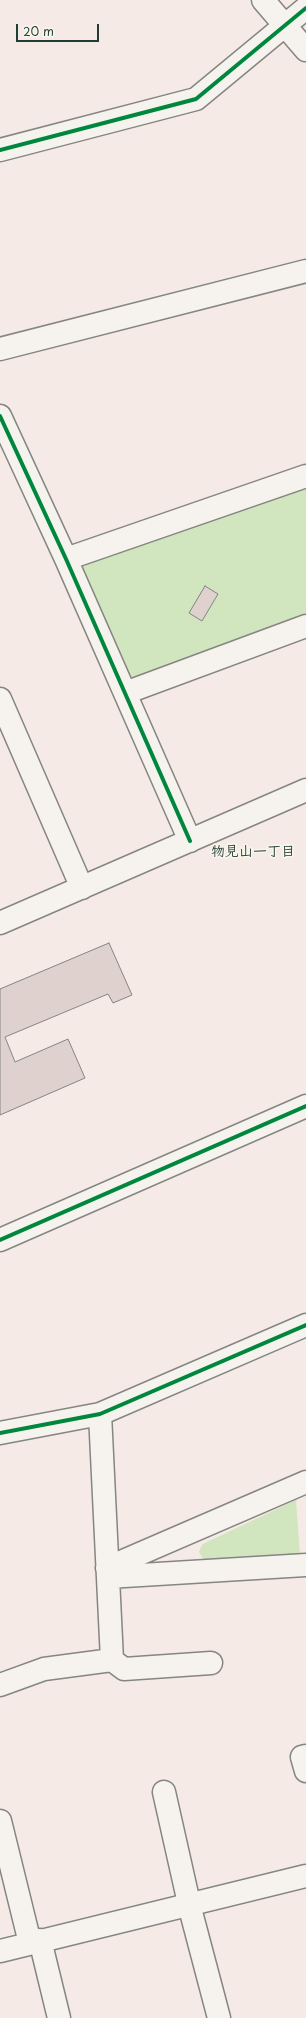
<!DOCTYPE html>
<meta charset="utf-8">
<style>
body{margin:0}
#map{position:relative;width:306px;height:2018px;overflow:hidden;background:#f5eae5;font-family:"Playpen Sans",sans-serif}
canvas{display:block}
.scale{position:absolute;left:16px;top:24px;width:83px;height:18px;box-sizing:border-box;border:2px solid #1f3d34;border-top:0;padding-left:5px;font-size:12px;line-height:14px;white-space:nowrap;color:#1f3d34;-webkit-text-stroke:3px #fbf7ec;paint-order:stroke}
</style>
<div id="map">
<canvas width="306" height="2018"></canvas>
<div class="scale">20 m</div>
</div>
<script>
const ctx = document.querySelector('canvas').getContext('2d');
ctx.lineJoin = 'round';
function paint(path, color) { ctx.fillStyle = color; ctx.fill(path, 'evenodd'); }
const poly = rows => new Path2D(rows.map(r => 'M' + r).join(''));
function stroke(path, color, width, dash) { ctx.strokeStyle = color; ctx.lineWidth = width; ctx.lineCap = dash ? 'butt' : 'round'; ctx.setLineDash(dash || []); ctx.stroke(path); }
function label(font, color, halo, rows, align = 'center') {
  ctx.font = font + ' "Playpen Sans","Klee One",sans-serif'; ctx.lineWidth = 3; ctx.setLineDash([]); ctx.textBaseline = 'middle'; ctx.strokeStyle = halo; ctx.fillStyle = color; for (const [text, x, y, turn = 0] of rows) {
    ctx.save(); ctx.translate(x, y); ctx.rotate((+turn || 0) * Math.PI / 180); ctx.textAlign = isNaN(turn) ? turn : align; if (halo) ctx.strokeText(text, 0, 0); ctx.fillText(text, 0, 0); ctx.restore();
  }
}
paint(poly([
 [306,476,306,626,125,693,66,559],
 [296,1500,300,1556,208,1561,203,1558,199,1552,202,1545,207,1542]
]), '#d1e5be');
const building = poly([
 [205,586,218,594,202,621,189,613,205,586],
 [109,943,132,995,113,1003,108,994,5,1037,15,1062,68,1039,85,1078,0,1115,0,989,109,943]
]);
paint(building, '#ded1ce');
stroke(building, '#858581', 1);
const street = poly([
 [263,0,306,50],
 [0,150,196,99,306,8],
 [0,416,66,559,190,841],
 [66,559,306,476],
 [125,693,306,626],
 [0,699,82,888],
 [0,923,306,790],
 [0,1240,306,1106],
 [100,1414,112,1660],
 [0,1433,100,1414,306,1325],
 [107,1568,306,1482],
 [108,1577,306,1565],
 [0,1685,44,1669,112,1660,124,1669,211,1663],
 [306,1756,302,1757,306,1771],
 [164,1792,191,1912,219,2018],
 [0,1821,30,1943],
 [40,1940,59,2018],
 [0,1951,306,1876]
]);
const secondary = poly([
 [0,349,306,271]
]);
stroke(street, '#858581', 25);
stroke(secondary, '#858581', 25);
stroke(street, '#f6f3ef', 22);
stroke(secondary, '#f6f3ef', 22);
stroke(poly([
 [0,150,196,99,306,8],
 [0,416,66,559,190,841],
 [0,1240,306,1106],
 [0,1433,100,1414,306,1325]
]), '#00873e', 4);
label('bold 14px', '#1f3d34', '#fbf7ec', [
 ["物見山一丁目",253,852]
]);
</script>
